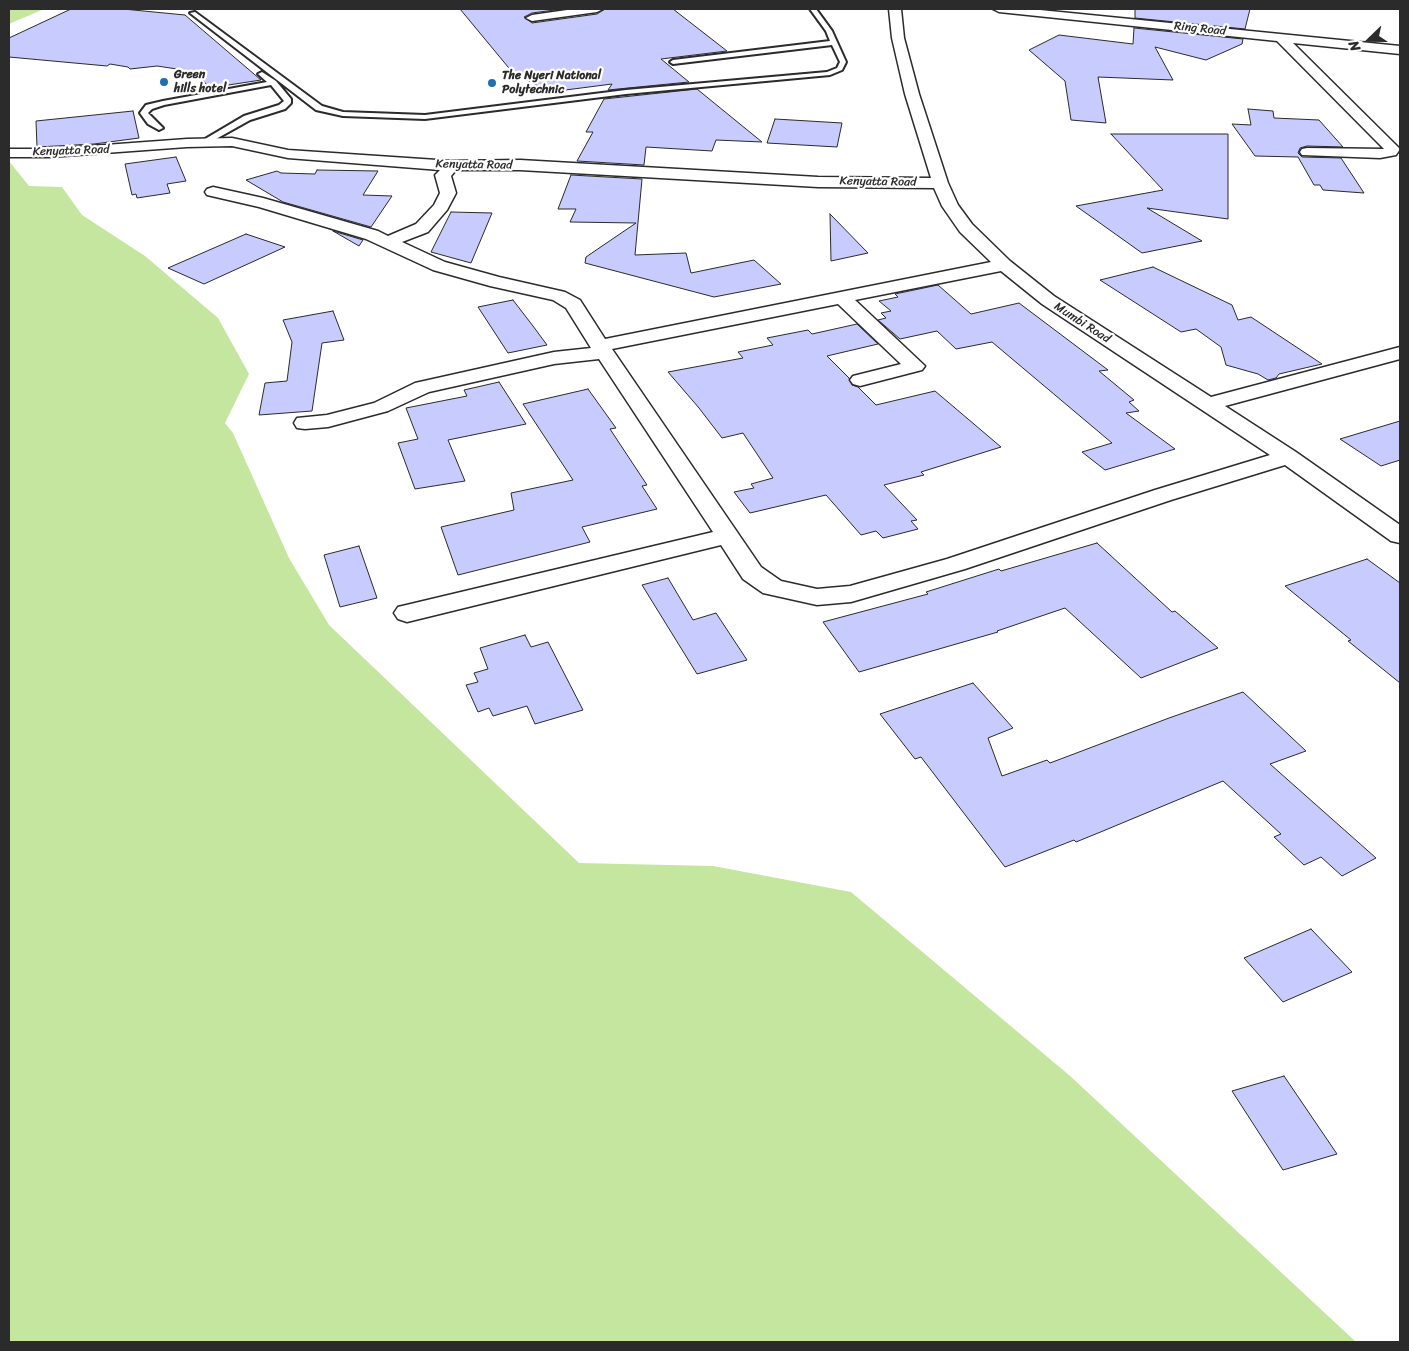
<!DOCTYPE html>
<style>
body{margin:0}
#map{position:relative;width:1409px;height:1351px;overflow:hidden;background:#fff;font-family:Sriracha,sans-serif}
canvas{display:block}
.frame{position:absolute;inset:0;border:10px solid #2b2b2b;pointer-events:none}
.north{position:absolute;left:1344px;top:15px;width:50px;height:50px;-webkit-text-stroke:4px #fff;paint-order:stroke;rotate:248deg;font-size:14px;font-weight:700;line-height:20px;text-align:center;color:#2b2b2b}
.north::after{content:'';display:block;margin:auto;width:18px;height:22px;background:#2b2b2b;clip-path:polygon(50% 0,100% 100%,50% 72%,0 100%)}
</style>
<div id="map">
<canvas width="1409" height="1351"></canvas>
<div class="frame"></div>
<div class="north">N</div>
</div>
<script>
const ctx = document.querySelector('canvas').getContext('2d');
ctx.lineJoin = 'round';
function paint(path, color) { ctx.fillStyle = color; ctx.fill(path, 'evenodd'); }
const poly = rows => new Path2D(rows.map(r => 'M' + r).join(''));
function stroke(path, color, width, dash) { ctx.strokeStyle = color; ctx.lineWidth = width; ctx.lineCap = dash ? 'butt' : 'round'; ctx.setLineDash(dash || []); ctx.stroke(path); }
function label(font, color, halo, rows, align = 'center') {
  ctx.font = font + ' Sriracha,sans-serif'; ctx.lineWidth = 4.5; ctx.setLineDash([]); ctx.textBaseline = 'middle'; ctx.strokeStyle = halo; ctx.fillStyle = color; for (const [text, x, y, turn = 0] of rows) {
    ctx.save(); ctx.translate(x, y); ctx.rotate((+turn || 0) * Math.PI / 180); ctx.textAlign = isNaN(turn) ? turn : align; if (halo) ctx.strokeText(text, 0, 0); ctx.fillText(text, 0, 0); ctx.restore();
  }
}
paint(poly([
 [9,9,44,9,9,24],
 [9,161,29,186,62,187,82,215,145,256,218,318,249,374,225,423,233,433,289,558,329,625,579,863,713,866,851,892,1069,1075,1356,1342,9,1342]
]), '#c4e69e');
const building = poly([
 [71,9,123,9,185,15,261,80,209,88,200,76,183,75,177,69,157,66,130,69,128,67,110,64,107,66,9,57,9,38,71,9],
 [460,9,562,9,532,13,524,17,532,23,597,14,605,9,673,9,727,51,661,59,689,82,608,90,612,84,550,92,513,73,460,9],
 [1135,9,1250,9,1245,29,1135,18,1135,9],
 [1134,28,1243,39,1242,44,1206,60,1155,47,1173,80,1098,77,1106,123,1071,120,1065,81,1029,50,1059,35,1133,44,1134,28],
 [697,89,762,142,716,140,712,151,646,147,644,165,577,161,593,132,586,132,604,99,697,89],
 [1248,109,1273,111,1274,118,1319,120,1343,147,1307,146,1300,148,1298,153,1302,157,1341,158,1364,193,1323,190,1320,185,1314,185,1298,157,1255,156,1232,124,1251,125,1248,109],
 [133,111,139,138,94,144,37,147,36,121,133,111],
 [775,119,842,123,837,147,767,143,775,119],
 [1111,134,1228,134,1228,219,1147,208,1202,241,1142,253,1076,206,1163,190,1111,134],
 [176,157,186,181,167,184,170,193,137,198,136,194,132,195,125,164,176,157],
 [317,170,378,171,363,195,392,196,371,227,283,202,246,180,277,171,281,173,315,174,317,170],
 [571,175,642,179,635,255,686,253,691,273,754,260,781,284,714,297,585,263,586,257,636,223,570,222,576,209,558,209,571,175],
 [451,212,492,213,471,263,431,252,451,212],
 [830,214,868,253,831,261,830,214],
 [333,231,363,240,359,246,333,231],
 [246,234,285,247,204,284,168,268,246,234],
 [1153,267,1232,305,1238,320,1251,317,1322,364,1279,374,1276,378,1268,380,1258,374,1226,365,1221,347,1196,329,1181,332,1100,280,1153,267],
 [938,285,971,314,1019,303,1108,370,1099,371,1134,400,1129,402,1139,411,1126,413,1175,449,1105,470,1082,452,1112,443,992,342,956,349,937,331,900,339,878,320,886,318,881,313,891,311,879,301,898,297,895,294,938,285],
 [513,300,533,326,547,345,508,353,478,307,513,300],
 [333,311,344,340,322,343,312,411,259,415,265,383,287,381,292,342,283,320,333,311],
 [857,324,878,344,827,356,849,378,852,385,858,387,876,405,935,391,1001,447,921,472,924,475,884,485,917,520,911,521,918,529,883,538,876,531,861,535,826,495,750,513,734,492,754,488,751,484,773,478,743,433,722,438,699,408,668,372,743,358,738,352,773,345,767,338,808,330,812,334,857,324],
 [499,382,526,424,448,440,465,481,415,489,398,443,418,439,406,408,467,396,464,390,499,382],
 [588,389,616,428,610,429,647,485,642,486,657,509,582,527,590,542,458,575,441,527,514,510,511,493,573,480,523,404,588,389],
 [1400,421,1400,460,1381,466,1340,439,1400,421],
 [1097,543,1172,612,1175,611,1218,648,1141,678,1065,608,997,631,998,632,859,672,823,622,928,594,926,592,999,569,1001,571,1097,543],
 [359,546,377,598,340,607,324,555,359,546],
 [1367,559,1400,583,1400,683,1348,641,1351,640,1285,586,1367,559],
 [668,578,693,620,716,613,747,660,697,674,642,585,668,578],
 [525,635,531,647,548,642,583,710,535,724,527,706,493,716,489,708,478,712,466,685,478,682,474,673,488,669,480,648,525,635],
 [973,683,1013,728,988,738,1002,776,1047,760,1050,763,1169,718,1243,692,1306,751,1270,764,1376,858,1342,876,1321,857,1304,865,1274,837,1281,834,1223,781,1103,831,1076,842,1074,840,1005,867,921,757,915,759,880,714,973,683],
 [1311,929,1352,972,1283,1002,1244,958,1311,929],
 [1284,1076,1337,1154,1283,1170,1232,1091,1284,1076]
]);
paint(building, '#c7cbfd');
stroke(building, '#2b2b2b', 1);
const service = poly([
 [810,9,816,9,832,31,846,62,842,70,830,75,626,94,425,119,343,116,316,110,190,13,195,12,322,106,343,112,425,115,626,90,827,72,837,68,840,62,832,45,673,64,670,62,673,60,830,41,826,31,810,9],
 [262,72,276,81,291,99,291,103,285,109,250,120,207,144,200,142,244,116,279,105,284,101,271,85,164,105,152,109,148,113,163,128,159,130,148,124,140,113,146,105,163,101,267,82,258,74,262,72]
]);
const minor = poly([
 [574,9,603,9,597,12,532,21,526,18,532,15,574,9],
 [889,9,901,9,904,38,919,94,948,183,958,205,972,224,1010,261,1054,296,1211,397,1400,347,1400,359,1225,406,1296,452,1400,525,1400,543,1391,541,1285,465,1171,500,965,569,851,602,817,605,763,593,743,579,721,545,407,622,398,619,394,613,398,607,713,532,599,359,554,364,429,392,388,411,328,427,305,429,297,428,294,423,297,418,327,415,374,403,415,383,554,352,591,348,566,308,553,300,490,286,433,270,366,239,259,207,207,195,205,192,207,189,213,187,263,198,378,231,388,236,416,224,434,205,440,193,435,175,440,170,288,158,232,146,187,147,50,157,9,157,9,149,50,149,187,139,232,138,288,150,452,161,520,160,818,177,931,178,905,94,892,38,889,9],
 [456,170,520,170,818,187,934,188,942,206,960,232,991,262,605,339,580,300,565,292,499,277,445,262,402,242,428,232,447,210,456,193,451,176,456,170],
 [1001,271,1042,304,1270,455,1155,490,947,559,850,586,817,589,781,581,761,567,612,349,838,304,901,364,853,376,850,380,853,384,860,386,922,370,925,366,855,300,1001,271],
 [993,9,1030,9,1400,46,1400,54,1293,43,1400,149,1396,155,1380,158,1302,155,1300,152,1302,149,1307,148,1384,149,1277,41,999,12,993,9]
]);
stroke(service, '#2b2b2b', 4);
stroke(minor, '#2b2b2b', 3);
paint(service, '#fff');
paint(minor, '#fff');
for (const [x, y, r, color] of [
 [164,82,5,"#1f6fb2"],
 [492,83,5,"#1f6fb2"]
]) { const dot = new Path2D(); dot.arc(x, y, r, 0, 2 * Math.PI); ctx.fillStyle = color; ctx.fill(dot); stroke(dot, '#fff', 2); }
label('12px', '#2b2b2b', '#fff', [
 ["Ring Road",1200,29,6],
 ["Kenyatta Road",71,151,-2],
 ["Kenyatta Road",474,165,1],
 ["Kenyatta Road",878,182,1],
 ["Mumbi Road",1082,323,33]
]);
label('bold 12px', '#2b2b2b', '#fff', [
 ["Green",174,75],
 ["hills hotel",174,89],
 ["The Nyeri National",502,76],
 ["Polytechnic",502,90]
], 'left');
</script>
